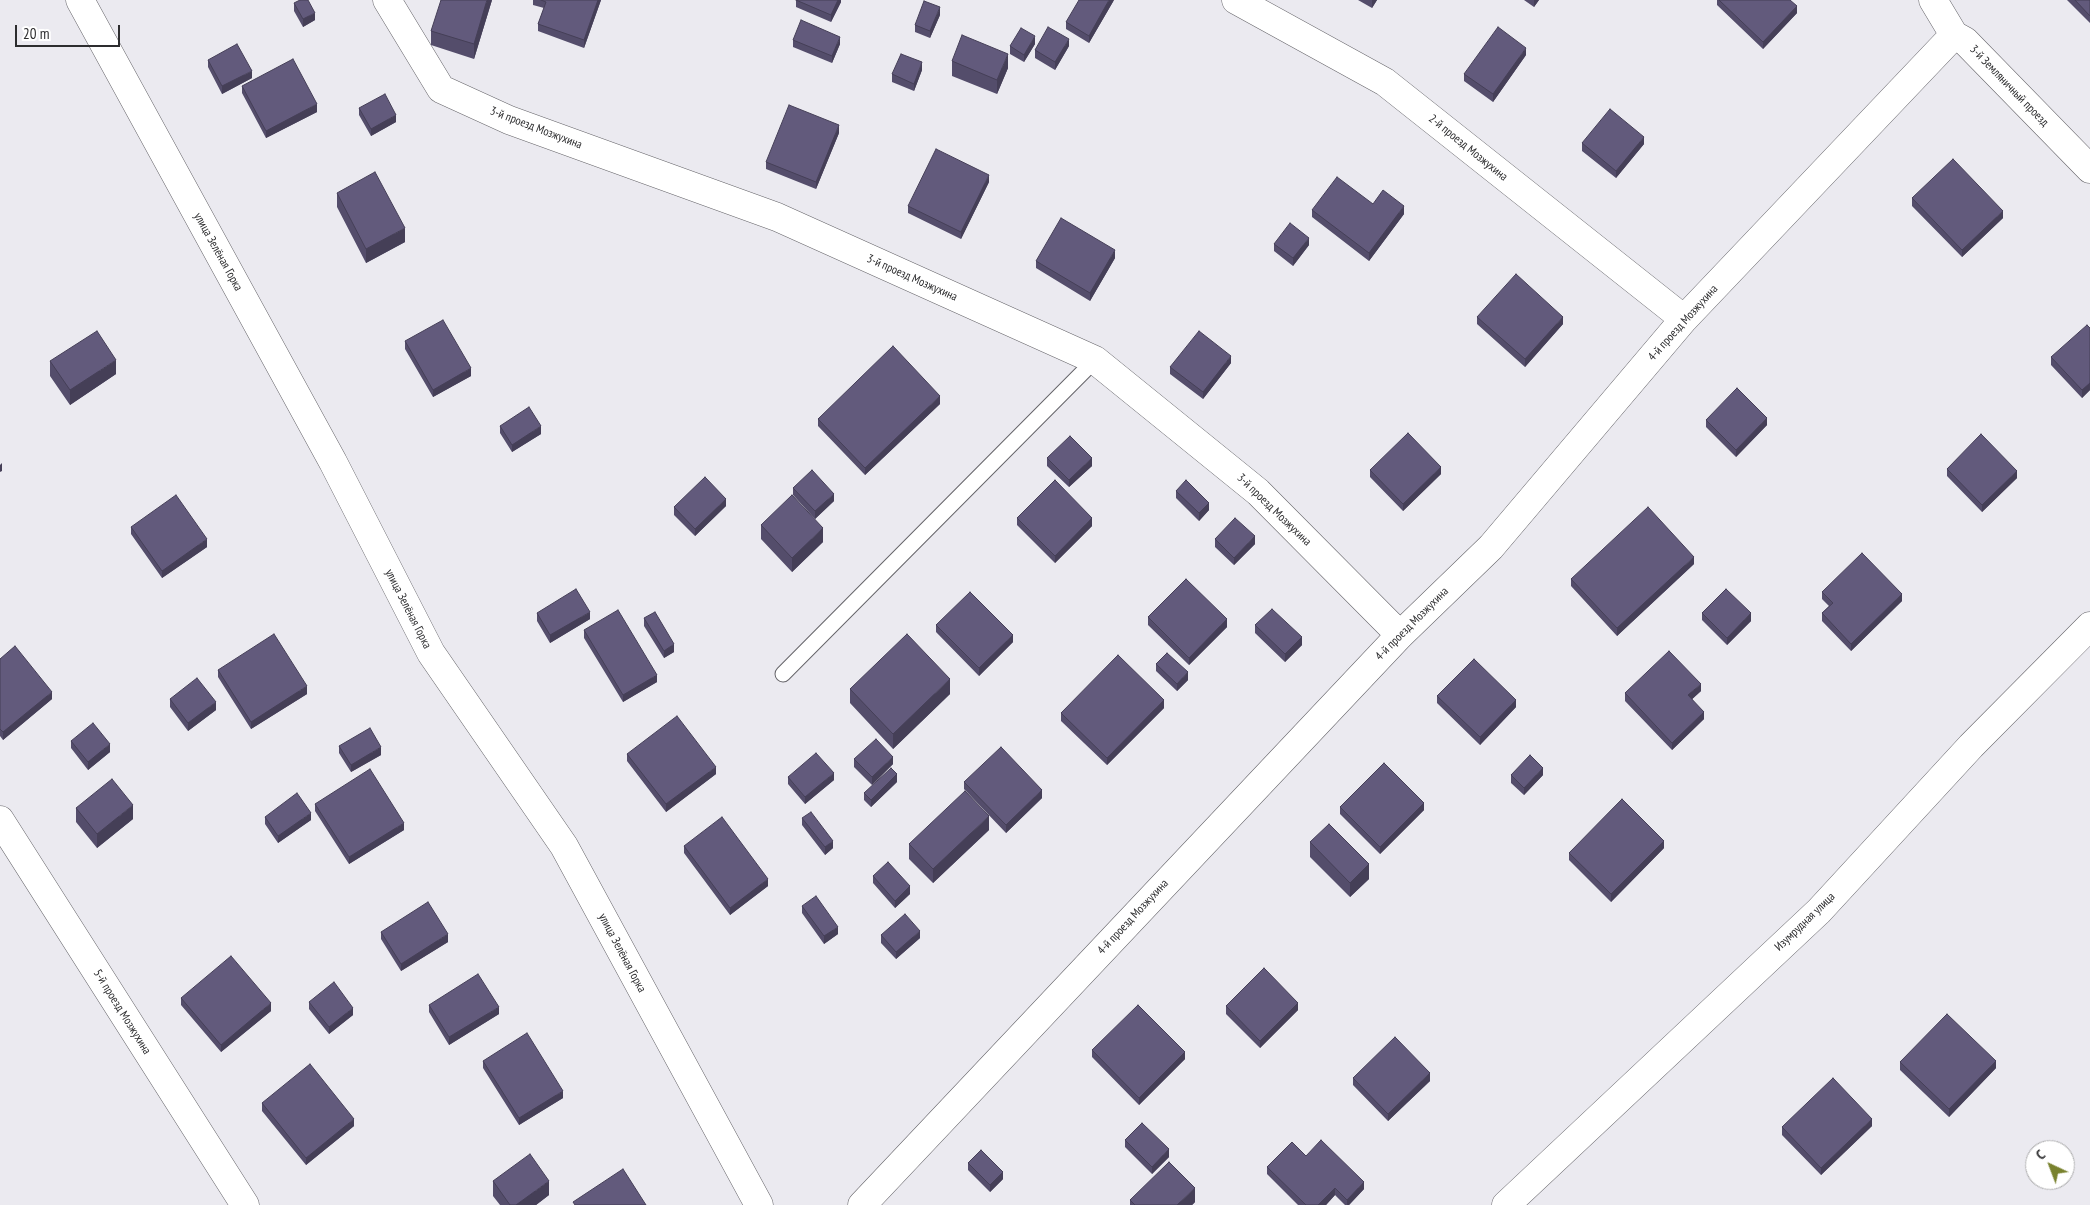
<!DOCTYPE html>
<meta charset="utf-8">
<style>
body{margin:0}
#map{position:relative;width:2090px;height:1205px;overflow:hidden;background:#ebeaf0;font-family:"PT Sans Narrow",sans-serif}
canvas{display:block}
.north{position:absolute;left:2025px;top:1140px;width:50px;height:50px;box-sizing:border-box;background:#fff;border:1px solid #ababac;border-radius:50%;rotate:317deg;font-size:14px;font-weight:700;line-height:20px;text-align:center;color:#2d2d2f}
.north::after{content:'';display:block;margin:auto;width:18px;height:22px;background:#79822e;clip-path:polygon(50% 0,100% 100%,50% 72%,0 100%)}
.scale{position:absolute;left:15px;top:25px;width:105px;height:22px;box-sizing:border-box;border:2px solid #2d2d2f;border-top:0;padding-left:6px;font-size:15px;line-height:18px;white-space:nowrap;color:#2d2d2f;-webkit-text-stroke:4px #fff;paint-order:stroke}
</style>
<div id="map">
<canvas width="2090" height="1205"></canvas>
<div class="north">С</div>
<div class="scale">20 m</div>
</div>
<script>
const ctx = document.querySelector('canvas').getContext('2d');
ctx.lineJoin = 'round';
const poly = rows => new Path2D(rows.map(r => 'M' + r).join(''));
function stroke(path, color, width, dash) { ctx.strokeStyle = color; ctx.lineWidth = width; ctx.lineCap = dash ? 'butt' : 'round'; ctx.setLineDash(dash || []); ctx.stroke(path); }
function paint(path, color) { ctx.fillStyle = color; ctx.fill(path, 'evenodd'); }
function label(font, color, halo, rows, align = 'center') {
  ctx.font = font + ' "PT Sans Narrow",sans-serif'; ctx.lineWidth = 5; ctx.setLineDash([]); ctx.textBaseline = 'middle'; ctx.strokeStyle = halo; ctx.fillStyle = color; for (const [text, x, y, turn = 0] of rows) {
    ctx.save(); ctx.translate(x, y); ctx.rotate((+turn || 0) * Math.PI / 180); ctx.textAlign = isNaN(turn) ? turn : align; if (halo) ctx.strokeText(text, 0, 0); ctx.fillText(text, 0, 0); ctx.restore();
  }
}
const service = poly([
 [783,674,1095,360]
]);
const minor = poly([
 [80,0,333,462,431,653,564,846,759,1205],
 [387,0,441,89,509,120,777,217,1095,360,1258,492,1400,635],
 [1236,0,1385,82,1684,319],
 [1933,0,1954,35,1965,41,2090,169],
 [0,820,245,1205],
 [862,1205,1400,635,1491,547,1684,319,1954,35],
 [1506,1205,1819,911,1971,746,2090,626]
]);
stroke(service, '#656469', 17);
stroke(minor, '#656469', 29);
stroke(service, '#fff', 15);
stroke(minor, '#fff', 28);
paint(poly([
 [492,0,474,59,431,45,431,31],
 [533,0,601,0,584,48,538,31,538,24,544,8,533,5],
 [796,0,841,0,841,2,831,22,796,7],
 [1114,0,1089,43,1066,29,1066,22],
 [1358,0,1377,0,1372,8],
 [1524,0,1539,0,1534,7],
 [1717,0,1790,0,1797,13,1763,49,1717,5],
 [2067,0,2090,0,2090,23],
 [294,3,315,20,303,27,294,11],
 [940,15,930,38,915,32,915,25],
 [793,40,840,44,832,63,793,47],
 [1035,44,1024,62,1010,54,1010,46],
 [1069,46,1055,70,1035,58,1035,50],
 [1526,55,1493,102,1464,81,1464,74],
 [208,60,252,78,222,94,208,67],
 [952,61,1008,68,997,94,952,76],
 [922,70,914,91,892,82,892,74],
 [242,86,317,112,266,138,242,93],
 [359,108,396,122,371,136,359,115],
 [839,133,816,189,766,169,766,162],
 [1582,143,1644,144,1616,178,1582,151],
 [989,182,961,239,908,213,908,206],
 [337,193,405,242,366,263,337,207],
 [1912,198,2003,218,1962,257,1912,206],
 [1373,204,1404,214,1369,261,1312,217,1312,210],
 [1274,244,1309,245,1293,266,1274,251],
 [1115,258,1090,301,1036,268,1036,261],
 [1477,317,1563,324,1525,367,1477,324],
 [2090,328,2090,390,2082,398,2051,365,2051,357],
 [405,341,471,376,433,397,405,349],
 [50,361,116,374,70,405,50,376],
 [1231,363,1203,399,1170,374,1170,367],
 [940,404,865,475,818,426,818,419],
 [1706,420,1767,425,1736,457,1706,427],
 [500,426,541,434,512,452,500,433],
 [1047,458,1092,466,1069,487,1047,466],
 [1947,469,2017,478,1982,512,1947,476],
 [1370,470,1441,474,1403,511,1370,477],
 [793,488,834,501,815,519,793,495],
 [1176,491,1209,510,1199,521,1176,498],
 [726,506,695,536,674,515,674,507],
 [1017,518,1092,526,1055,563,1017,525],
 [761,525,823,542,792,572,761,539],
 [131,527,207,547,162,578,131,534],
 [1215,539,1255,544,1234,565,1215,547],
 [1694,564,1617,636,1571,586,1571,579],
 [1822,592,1902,601,1851,651,1822,621,1822,613,1829,606,1822,599],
 [537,613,590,619,550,643,537,621],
 [1702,613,1751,621,1727,645,1702,620],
 [1148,617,1227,627,1189,665,1148,625],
 [644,618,674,652,664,658,644,626],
 [936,625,1013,642,979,676,936,632],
 [1255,625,1302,645,1285,662,1255,633],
 [584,630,657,682,623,702,584,638],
 [0,659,52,699,3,740,0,736],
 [1156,664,1188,680,1177,691,1156,671],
 [218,670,307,694,251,729,218,677],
 [850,689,950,694,893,749,850,703],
 [1701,691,1692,699,1704,719,1672,750,1625,701,1625,693],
 [1437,696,1516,707,1480,745,1437,703],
 [170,699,216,710,188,731,170,707],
 [1164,708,1107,765,1061,721,1061,713],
 [71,741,110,752,88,770,71,748],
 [339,746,381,755,351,772,339,753],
 [627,754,716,774,666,812,627,761],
 [854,759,893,764,872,785,854,767],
 [1511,775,1543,775,1524,795,1511,783],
 [788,777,834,780,805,804,788,784],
 [897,782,871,807,864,800,864,793],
 [964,782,1042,798,1006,833,964,789],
 [315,804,404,830,349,864,315,811],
 [1340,807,1424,810,1380,854,1340,814],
 [76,808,133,819,97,848,76,822],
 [265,817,311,820,278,843,265,824],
 [802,818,833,848,825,855,802,825],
 [989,830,933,883,909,859,909,844],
 [1310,842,1369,879,1350,897,1310,857],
 [684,846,768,886,730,915,684,853],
 [1664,848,1611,902,1569,860,1569,853],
 [873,876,910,894,895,908,873,883],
 [802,906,838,934,824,944,802,913],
 [381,932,448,942,401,971,381,939],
 [881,935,920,938,896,959,881,943],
 [181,998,271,1011,221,1052,181,1005],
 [309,1002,353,1015,329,1034,309,1009],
 [429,1005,499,1014,449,1045,429,1012],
 [1226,1006,1298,1010,1260,1048,1226,1014],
 [1092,1050,1185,1059,1139,1105,1092,1057],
 [483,1061,563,1098,519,1125,483,1068],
 [1900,1062,1996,1068,1949,1117,1900,1070],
 [1353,1078,1430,1081,1388,1121,1353,1085],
 [262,1103,354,1126,306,1165,262,1111],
 [1872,1126,1821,1175,1782,1135,1782,1127],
 [1125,1140,1169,1157,1152,1174,1125,1147],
 [968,1163,1003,1179,990,1192,968,1170],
 [1267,1167,1364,1189,1349,1205,1345,1205,1335,1195,1326,1205,1298,1205,1267,1174],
 [493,1181,549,1195,536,1205,500,1205,493,1196],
 [1130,1200,1195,1202,1192,1205,1130,1205]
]), '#544d6b');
paint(poly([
 [487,0,492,0,474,59,474,44],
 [598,0,601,0,584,48,584,40],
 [838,0,841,0,841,2,831,22,831,15],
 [1109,0,1114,0,1089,43,1089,36],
 [1372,0,1377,0,1372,8],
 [1534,0,1539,0,1534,7],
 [1797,6,1797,13,1763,49,1763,42],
 [940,7,940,15,930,38,930,31],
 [315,13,315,20,303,27,303,19],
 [1035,36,1035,44,1024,62,1024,55],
 [840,37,840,44,832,63,832,56],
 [1069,39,1069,46,1055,70,1055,62],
 [1526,48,1526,55,1493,102,1493,94],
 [1008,54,1008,68,997,94,997,80],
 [922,62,922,70,914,91,914,84],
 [252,71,252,78,222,94,222,86],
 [317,104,317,112,266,138,266,131],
 [396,115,396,122,371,136,371,129],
 [839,125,839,133,816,189,816,182],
 [1644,137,1644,144,1616,178,1616,171],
 [989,175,989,182,961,239,961,232],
 [1404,206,1404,214,1369,261,1369,253],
 [2003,211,2003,218,1962,257,1962,250],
 [405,228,405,242,366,263,366,249],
 [1309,238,1309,245,1293,266,1293,258],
 [1115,250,1115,258,1090,301,1090,293],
 [1563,317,1563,324,1525,367,1525,359],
 [1231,356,1231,363,1203,399,1203,392],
 [116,360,116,374,70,405,70,390],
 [471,368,471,376,433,397,433,390],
 [2090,383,2090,390,2082,398,2082,390],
 [940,396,940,404,865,475,865,468],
 [1767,418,1767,425,1736,457,1736,450],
 [541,426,541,434,512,452,512,445],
 [1092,458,1092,466,1069,487,1069,480],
 [2,463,2,471,0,472,0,465],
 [1441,467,1441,474,1403,511,1403,504],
 [2017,471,2017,478,1982,512,1982,505],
 [834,494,834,501,815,519,815,511],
 [726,499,726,506,695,536,695,529],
 [1209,503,1209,510,1199,521,1199,513],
 [1092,518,1092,526,1055,563,1055,556],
 [823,528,823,542,792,572,792,558],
 [1255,536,1255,544,1234,565,1234,558],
 [207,539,207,547,162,578,162,571],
 [1694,557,1694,564,1617,636,1617,628],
 [1902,594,1902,601,1851,651,1851,644],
 [590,612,590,619,550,643,550,635],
 [1751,613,1751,621,1727,645,1727,638],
 [1227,619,1227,627,1189,665,1189,658],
 [1013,635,1013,642,979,676,979,668],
 [1302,637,1302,645,1285,662,1285,654],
 [674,644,674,652,664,658,664,651],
 [1188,672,1188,680,1177,691,1177,684],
 [657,675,657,682,623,702,623,695],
 [950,679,950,694,893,749,893,734],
 [1701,684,1701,691,1688,703,1688,695],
 [307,686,307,694,251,729,251,722],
 [52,692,52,699,3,740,3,732],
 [1164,700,1164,708,1107,765,1107,758],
 [1516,700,1516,707,1480,745,1480,737],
 [216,702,216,710,188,731,188,723],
 [1704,712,1704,719,1672,750,1672,743],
 [110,744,110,752,88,770,88,762],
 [381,747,381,755,351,772,351,765],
 [893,757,893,764,872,785,872,777],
 [716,767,716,774,666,812,666,804],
 [1543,768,1543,775,1524,795,1524,788],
 [834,773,834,780,805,804,805,797],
 [897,774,897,782,871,807,871,800],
 [1042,790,1042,798,1006,833,1006,825],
 [1424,803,1424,810,1380,854,1380,847],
 [133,805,133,819,97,848,97,834],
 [311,813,311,820,278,843,278,836],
 [989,816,989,830,933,883,933,869],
 [404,823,404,830,349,864,349,857],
 [833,841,833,848,825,855,825,847],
 [1664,841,1664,848,1611,902,1611,894],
 [1369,864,1369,879,1350,897,1350,883],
 [768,879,768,886,730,915,730,908],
 [910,886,910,894,895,908,895,901],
 [838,927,838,934,824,944,824,936],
 [920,931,920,938,896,959,896,952],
 [448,934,448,942,401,971,401,964],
 [271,1003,271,1011,221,1052,221,1045],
 [1298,1003,1298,1010,1260,1048,1260,1041],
 [499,1007,499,1014,449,1045,449,1037],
 [353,1008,353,1015,329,1034,329,1027],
 [1185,1052,1185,1059,1139,1105,1139,1098],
 [1996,1061,1996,1068,1949,1117,1949,1109],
 [1430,1073,1430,1081,1388,1121,1388,1114],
 [563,1091,563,1098,519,1125,519,1118],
 [354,1119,354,1126,306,1165,306,1158],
 [1872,1119,1872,1126,1821,1175,1821,1168],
 [1169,1149,1169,1157,1152,1174,1152,1167],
 [1003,1172,1003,1179,990,1192,990,1185],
 [549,1181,549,1195,536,1205,516,1205],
 [1364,1182,1364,1189,1349,1205,1347,1205,1347,1200],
 [1195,1188,1195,1202,1192,1205,1177,1205],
 [1335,1188,1335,1195,1326,1205,1318,1205]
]), '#453f57');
const building = poly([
 [300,0,308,0,315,13,303,19,294,3,300,0],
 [441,0,487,0,474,44,431,31,441,0],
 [541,0,598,0,584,40,538,24,546,2,541,0],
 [796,0,838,0,831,15,796,0],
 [1079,0,1109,0,1089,36,1066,22,1079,0],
 [1719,0,1790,0,1797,6,1763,42,1719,0],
 [2075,0,2090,0,2090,16,2075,0],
 [924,1,940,7,930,31,915,25,924,1],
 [801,20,840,37,832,56,793,40,801,20],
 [1048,27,1069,39,1055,62,1035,50,1048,27],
 [1498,27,1526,48,1493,94,1464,74,1498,27],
 [1021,28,1035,36,1024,55,1010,46,1021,28],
 [962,35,1008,54,997,80,952,61,962,35],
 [237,44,252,71,222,86,208,60,237,44],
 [901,54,922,62,914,84,892,74,901,54],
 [293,59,317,104,266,131,242,86,293,59],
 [385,94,396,115,371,129,359,108,385,94],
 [789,105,839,125,816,182,766,162,789,105],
 [1610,109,1644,137,1616,171,1582,143,1610,109],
 [936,149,989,175,961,232,908,206,936,149],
 [1953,159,2003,211,1962,250,1912,198,1953,159],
 [375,172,405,228,366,249,337,193,375,172],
 [1337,177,1373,204,1383,190,1404,206,1369,253,1312,210,1337,177],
 [1061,218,1115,250,1090,293,1036,261,1061,218],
 [1290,223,1309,238,1293,258,1274,244,1290,223],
 [1516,274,1563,317,1525,359,1477,317,1516,274],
 [443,320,471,368,433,390,405,341,443,320],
 [2087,325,2090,328,2090,383,2082,390,2051,357,2087,325],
 [97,331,116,360,70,390,50,361,97,331],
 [1199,331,1231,356,1203,392,1170,367,1199,331],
 [893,346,940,396,865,468,818,419,893,346],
 [1737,388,1767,418,1736,450,1706,420,1737,388],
 [529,407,541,426,512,445,500,426,529,407],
 [1408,433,1441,467,1403,504,1370,470,1408,433],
 [1981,434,2017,471,1982,505,1947,469,1981,434],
 [1070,436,1092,458,1069,480,1047,458,1070,436],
 [812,470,834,494,815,511,793,488,812,470],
 [705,477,726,499,695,529,674,507,705,477],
 [1055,480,1092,518,1055,556,1017,518,1055,480],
 [1186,480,1209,503,1199,513,1176,491,1186,480],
 [176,495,207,539,162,571,131,527,176,495],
 [792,495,823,528,792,558,761,525,792,495],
 [1648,507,1694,557,1617,628,1571,579,1648,507],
 [1235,518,1255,536,1234,558,1215,539,1235,518],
 [1862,553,1902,594,1851,644,1822,613,1833,603,1822,592,1862,553],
 [1186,579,1227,619,1189,658,1148,617,1186,579],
 [576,589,590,612,550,635,537,613,576,589],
 [1726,589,1751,613,1727,638,1702,613,1726,589],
 [970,592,1013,635,979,668,936,625,970,592],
 [1272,609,1302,637,1285,654,1255,625,1272,609],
 [618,610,657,675,623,695,584,630,618,610],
 [655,612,674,644,664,651,644,618,655,612],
 [274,634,307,686,251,722,218,670,274,634],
 [907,634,950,679,893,734,850,689,907,634],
 [15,646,52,692,3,732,0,729,0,659,15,646],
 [1669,651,1701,684,1688,695,1704,712,1672,743,1625,693,1669,651],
 [1167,653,1188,672,1177,684,1156,664,1167,653],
 [1118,655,1164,700,1107,758,1061,713,1118,655],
 [1474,659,1516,700,1480,737,1437,696,1474,659],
 [197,678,216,702,188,723,170,699,197,678],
 [677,716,716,767,666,804,627,754,677,716],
 [93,723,110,744,88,762,71,741,93,723],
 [370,728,381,747,351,765,339,746,370,728],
 [876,739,893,757,872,777,854,759,876,739],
 [1001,747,1042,790,1006,825,964,782,1001,747],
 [816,753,834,773,805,797,788,777,816,753],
 [1530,755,1543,768,1524,788,1511,775,1530,755],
 [1384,763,1424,803,1380,847,1340,807,1384,763],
 [891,768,897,774,871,800,864,793,891,768],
 [370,769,404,823,349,857,315,804,370,769],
 [112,779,133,805,97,834,76,808,112,779],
 [965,791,989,816,933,869,909,844,965,791],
 [297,793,311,813,278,836,265,817,297,793],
 [1622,799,1664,841,1611,894,1569,853,1622,799],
 [811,812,833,841,825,847,802,818,811,812],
 [722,817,768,879,730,908,684,846,722,817],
 [1329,824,1369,864,1350,883,1310,842,1329,824],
 [888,862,910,886,895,901,873,876,888,862],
 [816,896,838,927,824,936,802,906,816,896],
 [428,902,448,934,401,964,381,932,428,902],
 [905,914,920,931,896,952,881,935,905,914],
 [231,956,271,1003,221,1045,181,998,231,956],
 [1264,968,1298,1003,1260,1041,1226,1006,1264,968],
 [478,974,499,1007,449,1037,429,1005,478,974],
 [334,982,353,1008,329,1027,309,1002,334,982],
 [1138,1005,1185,1052,1139,1098,1092,1050,1138,1005],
 [1947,1014,1996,1061,1949,1109,1900,1062,1947,1014],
 [527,1033,563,1091,519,1118,483,1061,527,1033],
 [1395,1037,1430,1073,1388,1114,1353,1078,1395,1037],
 [310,1064,354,1119,306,1158,262,1103,310,1064],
 [1833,1078,1872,1119,1821,1168,1782,1127,1833,1078],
 [1142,1123,1169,1149,1152,1167,1125,1140,1142,1123],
 [1321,1140,1364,1182,1347,1200,1335,1188,1318,1205,1306,1205,1267,1167,1292,1142,1306,1156,1321,1140],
 [981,1150,1003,1172,990,1185,968,1163,981,1150],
 [530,1154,549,1181,516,1205,510,1205,493,1181,530,1154],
 [1169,1162,1195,1188,1177,1205,1135,1205,1130,1200,1169,1162],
 [623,1169,646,1205,575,1205,573,1202,623,1169]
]);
paint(building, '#625a7c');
stroke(building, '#453f57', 1);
label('12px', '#2d2d2f', '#fff', [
 ["3-й Земляничный проезд",2009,86,46],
 ["3-й проезд Мозжухина",536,128,21],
 ["2-й проезд Мозжухина",1468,148,39],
 ["улица Зелёная Горка",218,252,61],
 ["3-й проезд Мозжухина",912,278,24],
 ["4-й проезд Мозжухина",1683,323,-48],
 ["3-й проезд Мозжухина",1274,510,44],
 ["улица Зелёная Горка",408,609,63],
 ["4-й проезд Мозжухина",1412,624,-45],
 ["4-й проезд Мозжухина",1133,917,-47],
 ["Изумрудная улица",1805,922,-44],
 ["улица Зелёная Горка",622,953,62],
 ["5-й проезд Мозжухина",122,1012,58]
]);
</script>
